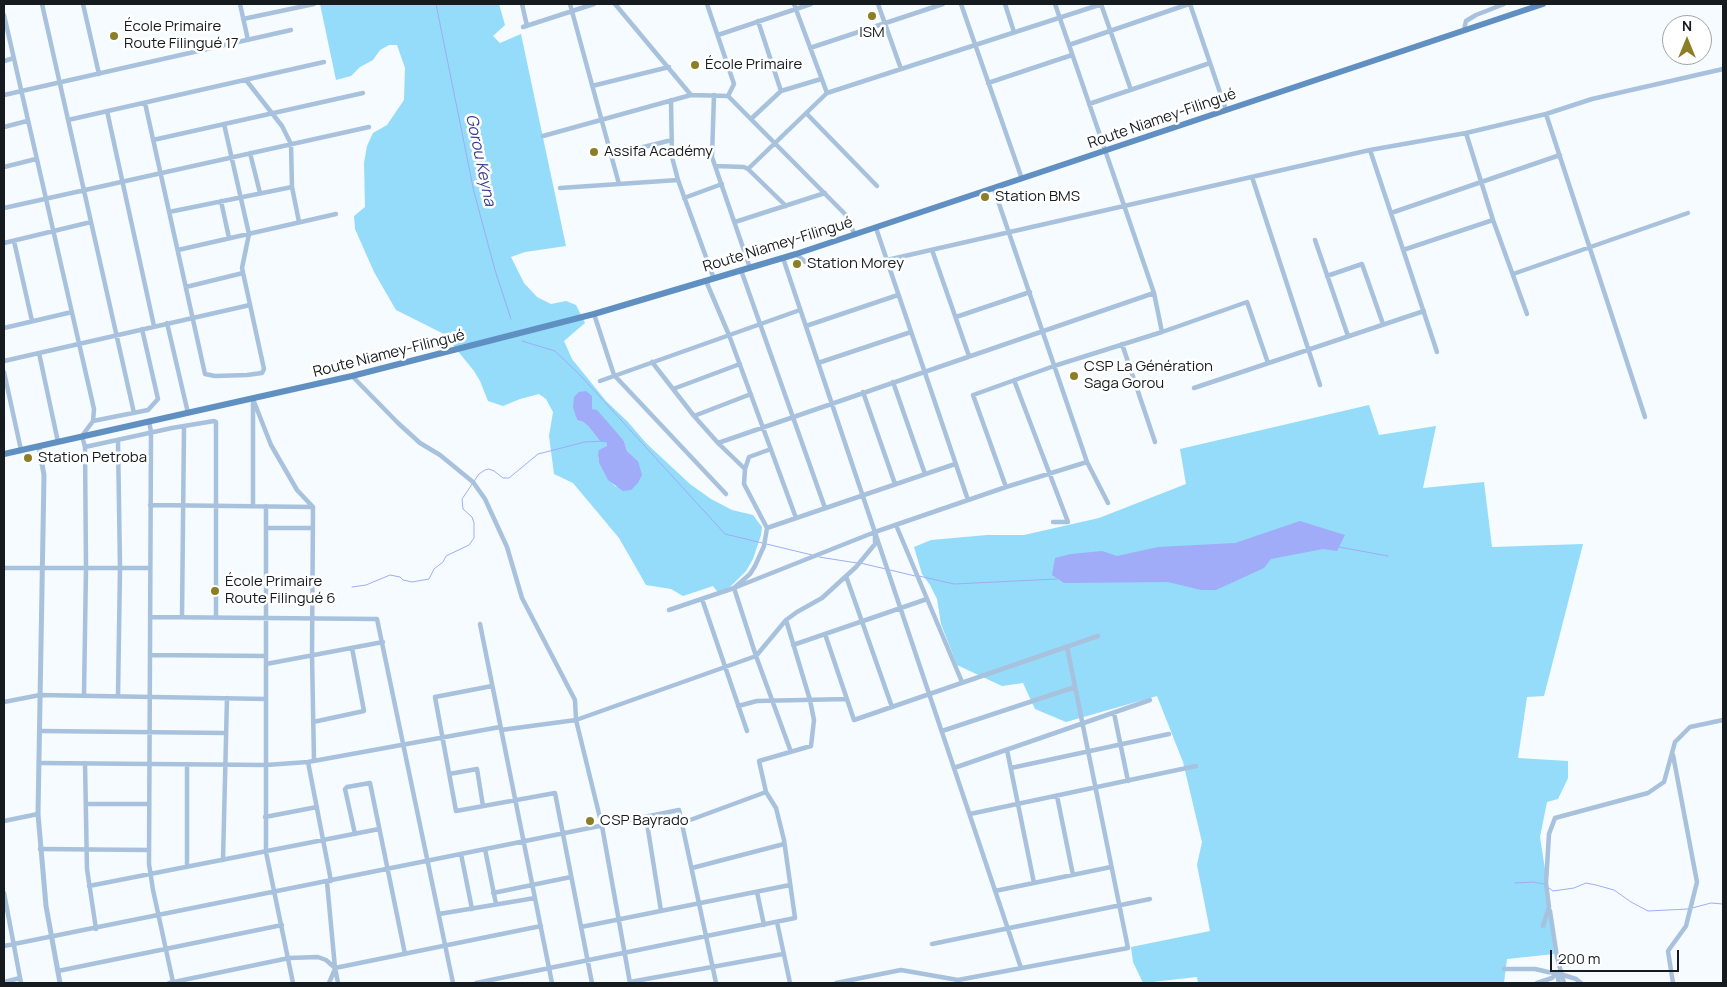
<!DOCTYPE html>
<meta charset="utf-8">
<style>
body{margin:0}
#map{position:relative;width:1727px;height:987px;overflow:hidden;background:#f5fbfe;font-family:Manrope,sans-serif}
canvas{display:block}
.frame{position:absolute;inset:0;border:5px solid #151b1e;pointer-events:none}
.north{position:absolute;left:1662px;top:15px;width:50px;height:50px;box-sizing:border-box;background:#fff;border:1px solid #a1a4a5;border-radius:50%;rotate:0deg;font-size:14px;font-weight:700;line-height:20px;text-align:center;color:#151b1e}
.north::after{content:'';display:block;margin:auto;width:18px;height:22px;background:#8c7e24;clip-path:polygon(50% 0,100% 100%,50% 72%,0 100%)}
.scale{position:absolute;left:1550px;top:950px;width:129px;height:22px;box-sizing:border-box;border:2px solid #151b1e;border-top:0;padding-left:6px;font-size:15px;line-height:18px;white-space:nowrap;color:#151b1e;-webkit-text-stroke:4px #fff;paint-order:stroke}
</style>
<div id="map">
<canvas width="1727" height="987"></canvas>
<div class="frame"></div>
<div class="north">N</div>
<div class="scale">200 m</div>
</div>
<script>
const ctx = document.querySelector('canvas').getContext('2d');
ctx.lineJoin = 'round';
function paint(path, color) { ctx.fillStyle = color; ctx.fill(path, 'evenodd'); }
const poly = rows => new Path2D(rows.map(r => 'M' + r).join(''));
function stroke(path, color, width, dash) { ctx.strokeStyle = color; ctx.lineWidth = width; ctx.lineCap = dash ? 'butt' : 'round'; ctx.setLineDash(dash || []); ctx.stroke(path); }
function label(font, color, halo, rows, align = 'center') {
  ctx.font = font + ' Manrope,sans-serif'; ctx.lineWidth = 5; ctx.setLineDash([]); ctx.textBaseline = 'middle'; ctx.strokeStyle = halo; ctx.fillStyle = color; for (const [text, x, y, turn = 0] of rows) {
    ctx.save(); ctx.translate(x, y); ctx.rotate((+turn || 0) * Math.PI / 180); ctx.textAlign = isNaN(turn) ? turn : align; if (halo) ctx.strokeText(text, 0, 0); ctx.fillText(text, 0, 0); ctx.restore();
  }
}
paint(poly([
 [320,4,499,4,505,25,493,36,500,43,521,34,566,246,525,252,511,257,524,283,537,297,551,304,566,301,576,305,585,323,564,341,572,359,606,401,628,422,646,443,690,484,711,499,732,510,753,515,762,527,761,535,753,559,746,571,731,586,720,595,713,586,683,596,671,589,646,585,619,538,573,483,554,474,549,436,553,412,546,399,539,394,520,399,503,406,488,401,480,381,474,371,444,334,396,310,374,272,355,229,354,216,365,207,364,163,367,146,373,133,387,125,404,100,405,68,397,45,389,45,380,50,373,60,360,67,351,76,336,80],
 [592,402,592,409,624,441,627,451,638,461,616,487,608,479,599,463,598,455,607,446,606,441,600,441,588,426,583,422,577,420,576,415],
 [1369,405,1379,435,1436,426,1423,488,1484,482,1492,547,1583,544,1544,696,1527,697,1518,758,1568,761,1568,778,1558,799,1547,802,1540,837,1552,914,1554,954,1507,959,1504,983,1198,983,1197,977,1143,983,1133,962,1131,947,1210,931,1197,865,1202,842,1183,762,1157,696,1066,722,1035,709,1023,683,1002,686,957,665,941,624,937,599,930,585,922,574,914,547,931,540,987,535,1024,535,1099,518,1186,484,1180,449]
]), '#94dcf9');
paint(poly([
 [586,391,592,396,592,409,597,410,624,441,627,451,638,461,642,475,638,483,631,490,623,491,608,480,599,463,598,455,599,450,607,446,606,442,600,441,588,426,583,422,577,420,573,407,574,397,579,392],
 [1300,521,1345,535,1337,551,1323,549,1271,559,1264,568,1216,590,1201,590,1168,582,1064,583,1052,575,1055,558,1071,554,1102,551,1117,556,1158,547,1235,543]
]), '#a0acf7');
stroke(poly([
 [436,4,474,192,495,270,511,319],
 [522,341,555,351,580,375,725,534,812,555],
 [1339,547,1388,556],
 [819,557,857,563],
 [860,563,886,569],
 [890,570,915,576],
 [919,576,954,584,1057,579],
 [352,587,366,585,390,575,400,577,403,580,412,582,429,579,434,569,443,562,446,556,469,545,474,538,474,523,472,517,463,509,462,499,479,474,485,470,489,469,494,471,503,478,509,478,538,454,585,442,606,441],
 [1515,883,1533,882,1544,884],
 [1549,888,1553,891,1574,888,1586,883,1596,885,1614,890,1631,902,1648,911,1688,909],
 [1692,908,1711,903,1723,904]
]), '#a0acf7', 1);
stroke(poly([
 [42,4,134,413],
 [83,4,99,74],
 [240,4,248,40],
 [522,4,527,26],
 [570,4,619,184],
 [615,4,691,95,728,96,845,214,855,235],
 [707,4,734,84,728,96],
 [794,4,827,93],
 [878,4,901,69],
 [961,4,1022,179],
 [1005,4,1014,32],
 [1055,4,1154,293,1162,332],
 [1101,4,1131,90],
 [1190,4,1226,110],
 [4,15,94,409,93,421,82,436,85,447,86,568,84,695],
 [243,19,314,4],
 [758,21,781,91],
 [523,27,594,4],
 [1464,30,1466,21,1476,15,1504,4],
 [718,35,811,4],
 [1069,45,1189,4],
 [810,48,943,4],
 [4,61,14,58],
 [246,80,282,126,291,144,292,187,299,222],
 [988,83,1072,55],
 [592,86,669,67],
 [4,95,291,30],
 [714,95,712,157,750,268],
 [671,100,672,157,678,180,714,279],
 [145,103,205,374,215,376,247,375,262,373,264,369,242,268,249,234,224,124],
 [1089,104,1210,63],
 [107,111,154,326],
 [806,113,877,186],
 [1546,114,1645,417],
 [751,119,781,91,821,79],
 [68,120,324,62],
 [4,127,27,121],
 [1466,133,1493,220,1527,314],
 [543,136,691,95],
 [153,140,363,93],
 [1370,150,1437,352],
 [250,153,260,193],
 [611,155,672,140],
 [715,166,744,167,748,169,786,206],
 [4,167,36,159],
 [748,169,827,93,1102,4],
 [1252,177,1320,385],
 [560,188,678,180],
 [994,189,1087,462,1108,503],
 [684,198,722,184],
 [221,201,229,238],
 [4,208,369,127],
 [169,212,292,187],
 [1391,213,1560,155],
 [735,222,825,193],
 [876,228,968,500],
 [1315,240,1348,336],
 [14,241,32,321],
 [4,243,91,222],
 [178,250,336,214],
 [932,250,969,356],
 [1403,250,1493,220],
 [796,254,809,265,820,268,887,260,1370,150,1466,133,1546,114,1592,99,1723,69],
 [783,258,1021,968],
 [741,270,825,508],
 [1513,274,1688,213],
 [1327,276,1362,264,1383,324],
 [706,281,729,335,796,518],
 [186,287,243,273],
 [594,314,614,375,726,494],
 [956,317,1030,292],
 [167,323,188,413],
 [806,326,898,295],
 [4,328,72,312],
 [1122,344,1155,442],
 [39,353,58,442],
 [4,361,250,305],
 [652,362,694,416,718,443,745,469,744,484,767,528,764,546,755,566,750,574,734,588,756,656,791,752],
 [818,363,911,332],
 [4,372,21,450],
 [352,376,398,423,420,443,440,455,473,482,485,499,507,547,522,598,575,700,576,720,602,826,630,983],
 [1014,380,1068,522,1053,522],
 [600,381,800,310],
 [893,382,925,474],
 [1194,388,1424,311],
 [673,389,740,364],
 [863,392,895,484],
 [253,399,271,445,297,490,313,507,312,655,314,761],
 [253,403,253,506],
 [694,416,751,394],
 [93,421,148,410,158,399,142,329],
 [149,421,151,432,149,864,153,890,173,982],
 [118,440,120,568,118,696],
 [718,443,1154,293],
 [85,447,172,428,214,421,216,422,216,618],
 [745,469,749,457,771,449],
 [1006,487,973,395,1054,366,1162,332,1247,302,1268,363],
 [150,505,313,507],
 [266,506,266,852,293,983],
 [896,525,962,682],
 [266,528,313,528],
 [767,528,955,464],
 [4,568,150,568],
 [846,576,892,707],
 [702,599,747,731],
 [669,610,734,588,875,532,1006,487,1087,462],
 [150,617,377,619,453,983],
 [182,617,184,427],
 [480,624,552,983],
 [825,634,854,720,1098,636],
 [793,645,927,599],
 [150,655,266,656],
 [266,664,383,642],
 [492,686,435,697,456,811,555,793,592,983],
 [4,702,40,695,266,699],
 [738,706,757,701,847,699],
 [1114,713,1128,781],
 [313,722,364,711,352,648],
 [501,730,576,720,756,656,786,620,797,612,822,598,856,567,875,544,875,536],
 [40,731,226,733],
 [942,731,1075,687],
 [1007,750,1034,883],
 [1673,755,1697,882,1686,926,1668,951,1673,983],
 [308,762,331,881],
 [39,763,266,765,308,762,500,727],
 [85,763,87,869,96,929],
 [187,764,187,867],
 [954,768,1150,700],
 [1011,768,1169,734],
 [449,774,477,769,483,806],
 [1057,796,1073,875],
 [86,804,149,804],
 [970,814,1196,766],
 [265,817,317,807],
 [646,817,661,911],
 [4,821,38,814],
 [682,823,766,792],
 [355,834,345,789,347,787,370,783,405,954],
 [40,849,149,850],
 [485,849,496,904],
 [461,854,472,909],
 [223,860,227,698],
 [692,868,784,844],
 [327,882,335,968,338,983],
 [89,886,379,829],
 [995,891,1111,867],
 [757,892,764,925],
 [4,893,21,983],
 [493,893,571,877],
 [1550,911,1557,957,1564,983],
 [439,914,535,898],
 [777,922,790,983],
 [1543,926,1549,907,1546,883,1549,834,1555,818,1648,793,1664,782,1675,742,1690,727,1723,720],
 [581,927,790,885],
 [932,944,1150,899],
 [4,946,679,810,716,983],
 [1504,969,1535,969,1548,972,1557,973],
 [58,971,282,925],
 [4,982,20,978],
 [630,982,783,954],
 [169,983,289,958,318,957,326,960,335,968,541,926],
 [329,983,335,969],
 [476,983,795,918,784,840,776,808,766,792,759,761,811,746,814,720,810,700,786,620],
 [836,983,901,970,958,980,1128,948,1067,647],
 [1537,983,1552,978,1557,973],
 [1559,983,1557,973,1576,979,1581,983]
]), '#a8c1dd', 4.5);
stroke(poly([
 [39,447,44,475,38,814,46,906,60,983]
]), '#a8c1dd', 5);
stroke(poly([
 [4,454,352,376,594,314,796,254,1543,4]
]), '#608fc2', 6);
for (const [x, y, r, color] of [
 [872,16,5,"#8c7e24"],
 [114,36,5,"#8c7e24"],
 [695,65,5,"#8c7e24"],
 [594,152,5,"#8c7e24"],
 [985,197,5,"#8c7e24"],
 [797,264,5,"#8c7e24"],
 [1074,376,5,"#8c7e24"],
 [28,458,5,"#8c7e24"],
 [215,591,5,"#8c7e24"],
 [590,821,5,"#8c7e24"]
]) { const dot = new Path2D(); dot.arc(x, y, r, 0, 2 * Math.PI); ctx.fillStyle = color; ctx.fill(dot); stroke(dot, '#fff', 2); }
label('15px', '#151b1e', '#fff', [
 ["École Primaire",124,27],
 ["Route Filingué 17",124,44],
 ["ISM",872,33,"center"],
 ["École Primaire",705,65],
 ["Assifa Académy",604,152],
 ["Station BMS",995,197],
 ["Station Morey",807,264],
 ["CSP La Génération",1084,367],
 ["Saga Gorou",1084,384],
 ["Station Petroba",38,458],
 ["École Primaire",225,582],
 ["Route Filingué 6",225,599],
 ["CSP Bayrado",600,821]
], 'left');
label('15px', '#151b1e', '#fff', [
 ["Route Niamey-Filingué",1162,119,-19],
 ["Route Niamey-Filingué",778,245,-17],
 ["Route Niamey-Filingué",389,354,-14]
]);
label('italic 16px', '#3a3e94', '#fff', [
 ["Gorou Keyna",480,160,78]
]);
</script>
